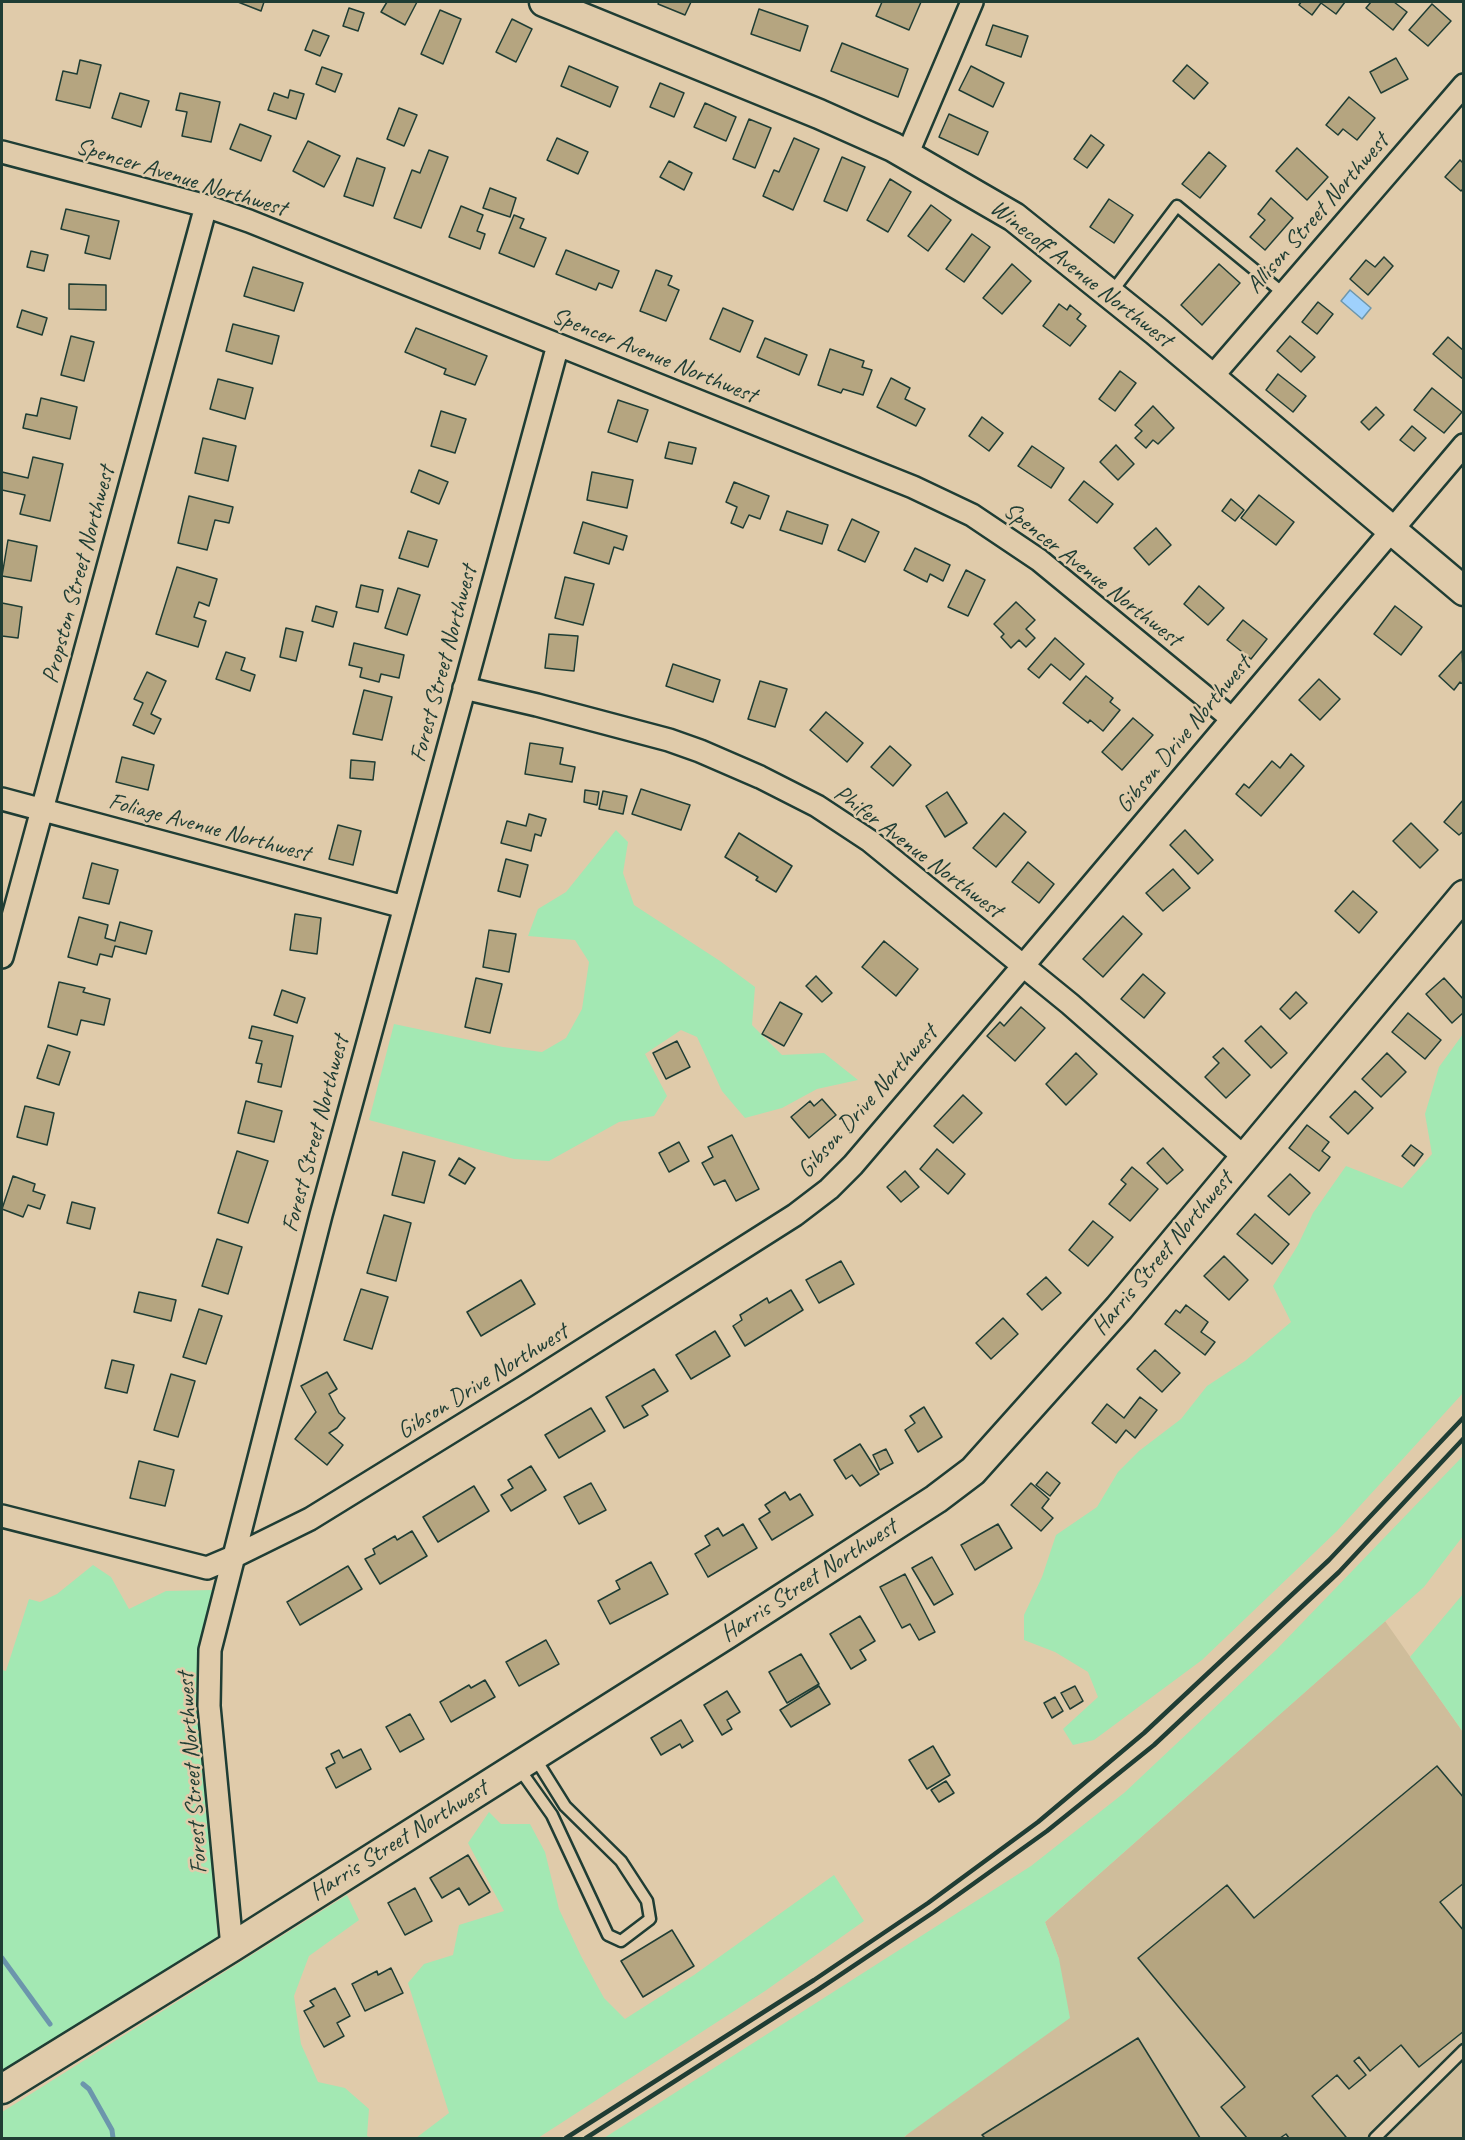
<!DOCTYPE html>
<style>
body{margin:0}
#map{position:relative;width:1465px;height:2140px;overflow:hidden;background:#e0cbaa;font-family:Caveat,sans-serif}
canvas{display:block}
.frame{position:absolute;inset:0;border:3px solid #1f3d34;pointer-events:none}
</style>
<div id="map">
<canvas width="1465" height="2140"></canvas>
<div class="frame"></div>
</div>
<script>
const ctx = document.querySelector('canvas').getContext('2d');
ctx.lineJoin = 'round';
function paint(path, color) { ctx.fillStyle = color; ctx.fill(path, 'evenodd'); }
const poly = rows => new Path2D(rows.map(r => 'M' + r).join(''));
function stroke(path, color, width, dash) { ctx.strokeStyle = color; ctx.lineWidth = width; ctx.lineCap = dash ? 'butt' : 'round'; ctx.setLineDash(dash || []); ctx.stroke(path); }
function label(font, color, halo, rows, align = 'center') {
  ctx.font = font + ' Caveat,sans-serif'; ctx.lineWidth = 5; ctx.setLineDash([]); ctx.textBaseline = 'middle'; ctx.strokeStyle = halo; ctx.fillStyle = color; for (const [text, x, y, turn = 0] of rows) {
    ctx.save(); ctx.translate(x, y); ctx.rotate((+turn || 0) * Math.PI / 180); ctx.textAlign = isNaN(turn) ? turn : align; if (halo) ctx.strokeText(text, 0, 0); ctx.fillText(text, 0, 0); ctx.restore();
  }
}
paint(poly([
 [1385,1621,1463,1732,1463,2138,904,2138,1059,1959,1045,1922]
]), '#cfbd9b');
paint(poly([
 [616,830,628,842,623,873,634,905,720,961,755,987,752,1025,782,1055,824,1053,858,1080,817,1089,782,1108,745,1118,722,1091,697,1037,681,1030,645,1054,667,1096,654,1116,619,1122,549,1161,514,1159,369,1120,394,1024,503,1047,542,1052,566,1038,582,1009,589,962,575,940,528,936,538,909,566,892],
 [1463,1034,1463,1393,1337,1531,1202,1660,1094,1740,1073,1745,1063,1729,1098,1697,1088,1672,1055,1652,1024,1640,1024,1615,1042,1577,1056,1535,1097,1507,1118,1472,1139,1451,1181,1419,1207,1386,1245,1361,1291,1322,1273,1286,1298,1245,1313,1213,1346,1166,1402,1188,1432,1154,1425,1114,1439,1067],
 [1463,1456,1463,1536,1424,1587,1045,1922,1059,1959,1070,2018,905,2136,904,2138,604,2138,1031,1866,1124,1793,1276,1650],
 [93,1565,111,1577,129,1609,166,1591,212,1590,200,1647,200,1707,218,1941,2,2076,2,1670,6,1671,29,1599,40,1602,57,1594],
 [1463,1594,1463,1732,1410,1657],
 [489,1812,501,1824,530,1824,545,1852,559,1909,581,1956,604,1998,625,2019,694,1975,834,1875,864,1921,765,1991,538,2138,416,2138,449,2113,408,1983,424,1964,453,1955,459,1925,504,1911,468,1843],
 [347,1895,359,1920,309,1956,294,1996,301,2044,318,2082,345,2088,369,2109,367,2136,371,2138,2,2138,2,2112]
]), '#a3e8b3');
const water = poly([
 [1350,290,1371,308,1362,319,1341,301,1350,290]
]);
paint(water, '#9fd1fc');
stroke(water, '#6c96ac', 1.5);
stroke(poly([
 [2,1958,50,2024],
 [83,2084,89,2089,112,2130,113,2138]
]), '#6c96ac', 5);
const building = poly([
 [238,2,264,2,261,11,238,2],
 [387,2,417,2,405,25,381,12,387,2],
 [659,2,691,2,685,15,658,4,659,2],
 [882,2,921,2,909,30,876,16,882,2],
 [1301,2,1345,2,1336,14,1321,3,1312,15,1299,5,1301,2],
 [1371,2,1394,2,1407,12,1393,30,1366,8,1371,2],
 [1432,4,1451,21,1428,46,1409,30,1432,4],
 [349,8,364,13,358,31,343,26,349,8],
 [759,9,808,26,800,51,751,34,759,9],
 [440,10,461,19,443,64,421,54,440,10],
 [512,19,532,29,516,62,496,52,512,19],
 [993,25,1028,36,1021,57,986,45,993,25],
 [313,30,329,36,320,56,305,50,313,30],
 [842,43,908,69,898,97,831,71,842,43],
 [1396,58,1408,79,1381,93,1370,72,1396,58],
 [80,60,101,65,90,108,56,100,63,71,77,74,80,60],
 [1187,65,1208,83,1194,99,1173,81,1187,65],
 [569,66,618,87,610,107,561,86,569,66],
 [971,66,1004,83,993,107,959,90,971,66],
 [322,67,342,74,335,92,316,84,322,67],
 [660,83,684,93,674,117,650,107,660,83],
 [290,90,304,94,296,119,268,110,274,93,288,98,290,90],
 [120,93,149,101,141,127,112,118,120,93],
 [180,93,220,102,211,142,182,136,187,112,176,110,180,93],
 [1349,97,1375,118,1357,140,1343,129,1338,135,1326,125,1349,97],
 [705,103,736,117,726,141,694,127,705,103],
 [399,108,417,115,404,146,387,139,399,108],
 [949,114,988,132,978,155,939,137,949,114],
 [749,119,771,128,755,168,733,159,749,119],
 [240,124,271,136,261,161,230,149,240,124],
 [1091,135,1104,145,1087,168,1074,159,1091,135],
 [557,138,588,152,578,174,547,160,557,138],
 [794,138,819,149,793,210,763,196,774,170,779,172,794,138],
 [308,141,340,156,324,187,293,171,308,141],
 [1297,148,1328,177,1307,200,1276,171,1297,148],
 [429,150,448,157,421,228,394,218,412,170,420,173,429,150],
 [1209,152,1226,166,1200,198,1182,184,1209,152],
 [842,157,865,167,847,211,824,201,842,157],
 [357,158,385,168,373,206,344,196,357,158],
 [1460,160,1464,164,1464,188,1461,191,1445,177,1460,160],
 [669,161,692,173,684,190,660,177,669,161],
 [890,179,911,192,888,232,867,220,890,179],
 [490,188,516,198,510,217,483,208,490,188],
 [1271,198,1293,218,1265,250,1250,237,1265,220,1258,214,1271,198],
 [1109,199,1133,215,1114,243,1090,227,1109,199],
 [931,205,951,220,928,251,908,236,931,205],
 [461,206,483,215,477,231,485,234,480,249,449,237,461,206],
 [66,209,119,221,110,259,85,253,89,236,61,229,66,209],
 [514,215,524,219,520,228,546,238,534,267,499,253,514,215],
 [972,234,990,247,964,282,946,269,972,234],
 [566,250,619,271,612,288,599,283,596,290,556,274,566,250],
 [31,251,48,255,44,271,27,267,31,251],
 [1384,257,1393,266,1368,295,1350,279,1366,260,1375,267,1384,257],
 [1012,264,1031,281,1002,314,983,298,1012,264],
 [1219,264,1240,283,1202,325,1181,305,1219,264],
 [253,267,303,283,294,311,244,296,253,267],
 [656,270,672,276,668,285,679,290,666,321,640,311,656,270],
 [69,284,106,285,106,310,69,309,69,284],
 [1318,302,1333,314,1317,334,1302,322,1318,302],
 [1059,304,1067,310,1070,305,1081,314,1077,319,1086,326,1070,346,1043,326,1059,304],
 [723,308,753,321,740,352,710,339,723,308],
 [22,310,47,318,42,335,17,327,22,310],
 [233,324,279,336,272,364,226,351,233,324],
 [416,328,487,356,475,385,444,374,446,369,405,352,416,328],
 [71,336,94,342,84,381,61,375,71,336],
 [1290,336,1315,357,1301,372,1277,351,1290,336],
 [1448,337,1464,351,1464,380,1433,354,1448,337],
 [765,338,807,355,799,375,757,357,765,338],
 [830,349,864,361,862,367,872,370,863,395,843,389,841,393,818,385,830,349],
 [1120,371,1136,383,1115,411,1099,399,1120,371],
 [1278,374,1306,396,1293,412,1266,390,1278,374],
 [891,378,910,388,905,399,925,409,916,426,877,407,891,378],
 [218,379,253,388,245,419,210,409,218,379],
 [1432,388,1462,412,1444,433,1414,410,1432,388],
 [41,398,77,407,70,439,23,428,26,414,37,416,41,398],
 [618,400,648,410,637,442,608,432,618,400],
 [1153,406,1174,428,1158,444,1153,440,1146,448,1135,438,1142,431,1135,425,1153,406],
 [1376,407,1384,415,1369,430,1361,422,1376,407],
 [441,411,466,419,455,453,431,446,441,411],
 [982,417,1003,433,989,451,969,436,982,417],
 [1412,426,1426,438,1414,451,1400,440,1412,426],
 [203,438,236,446,228,481,195,473,203,438],
 [669,442,696,448,692,464,665,458,669,442],
 [1116,445,1134,464,1118,480,1100,462,1116,445],
 [1032,446,1064,468,1051,488,1018,466,1032,446],
 [33,457,63,464,50,521,20,514,25,495,2,490,2,472,28,478,33,457],
 [419,470,448,482,439,504,411,492,419,470],
 [592,472,633,480,627,508,587,500,592,472],
 [1084,481,1113,504,1097,523,1069,500,1084,481],
 [734,482,769,496,760,519,749,515,743,528,731,523,737,507,726,502,734,482],
 [1259,495,1294,522,1276,545,1241,518,1259,495],
 [189,496,233,507,229,523,215,520,207,550,178,543,189,496],
 [1231,499,1244,510,1235,521,1222,511,1231,499],
 [787,511,828,525,822,544,780,530,787,511],
 [852,519,879,532,865,562,838,550,852,519],
 [583,522,627,536,623,550,614,547,609,564,574,553,583,522],
 [1156,528,1171,545,1149,565,1134,548,1156,528],
 [408,531,437,540,428,567,399,558,408,531],
 [8,540,37,546,31,581,2,576,8,540],
 [915,548,950,565,943,581,930,574,927,582,904,570,915,548],
 [177,567,217,579,209,606,199,602,194,617,206,621,198,647,156,634,177,567],
 [966,570,985,580,968,616,948,607,966,570],
 [565,577,594,584,583,625,555,618,565,577],
 [361,585,383,590,378,612,356,607,361,585],
 [1199,586,1224,608,1208,625,1184,604,1199,586],
 [398,588,420,595,407,635,385,628,398,588],
 [1016,602,1035,620,1026,629,1035,638,1026,647,1019,640,1011,648,1001,637,1004,634,994,624,1016,602],
 [2,603,22,607,18,638,2,636,2,603],
 [316,606,337,612,333,627,312,621,316,606],
 [1395,606,1422,627,1401,655,1374,634,1395,606],
 [1243,620,1267,639,1251,659,1227,640,1243,620],
 [286,628,303,632,296,661,280,657,286,628],
 [549,634,578,636,574,671,545,668,549,634],
 [1055,638,1084,664,1070,680,1051,664,1039,678,1028,669,1055,638],
 [354,643,404,655,399,678,381,674,379,682,360,677,362,668,349,665,354,643],
 [1462,651,1464,685,1460,682,1454,690,1439,676,1462,651],
 [226,652,245,658,241,670,255,675,250,691,216,679,226,652],
 [673,664,720,680,713,702,666,686,673,664],
 [147,672,166,681,151,714,161,719,154,734,133,725,143,703,134,699,147,672],
 [1086,676,1113,698,1110,702,1120,710,1103,731,1090,720,1088,723,1063,703,1086,676],
 [1319,679,1340,699,1320,720,1299,700,1319,679],
 [760,681,787,689,775,727,748,719,760,681],
 [364,690,392,697,382,740,353,734,364,690],
 [826,712,863,743,847,762,810,730,826,712],
 [1133,718,1153,735,1122,770,1102,752,1133,718],
 [530,743,563,748,560,764,575,767,572,782,525,774,530,743],
 [890,746,911,765,893,786,871,767,890,746],
 [1291,754,1304,766,1261,816,1236,794,1244,784,1249,788,1272,761,1280,768,1291,754],
 [122,757,154,765,148,790,116,782,122,757],
 [351,760,375,762,373,780,350,778,351,760],
 [641,789,690,805,681,830,632,814,641,789],
 [585,790,599,792,597,805,584,802,585,790],
 [603,791,627,796,623,814,599,809,603,791],
 [947,792,967,823,945,837,926,806,947,792],
 [1464,799,1464,831,1459,835,1444,822,1464,799],
 [1004,813,1026,832,996,867,973,848,1004,813],
 [529,814,546,819,541,836,535,834,531,851,501,843,507,821,526,826,529,814],
 [1411,823,1438,850,1420,868,1393,841,1411,823],
 [338,825,361,831,353,865,329,859,338,825],
 [1185,830,1213,860,1198,874,1170,845,1185,830],
 [739,833,792,866,776,892,756,880,758,877,725,857,739,833],
 [506,859,528,865,520,897,498,891,506,859],
 [1028,862,1054,884,1039,903,1012,882,1028,862],
 [92,863,118,870,109,904,83,898,92,863],
 [1173,869,1190,888,1163,911,1146,893,1173,869],
 [1353,891,1377,912,1359,933,1335,911,1353,891],
 [295,914,321,918,317,954,290,950,295,914],
 [1123,916,1142,934,1103,977,1083,959,1123,916],
 [79,917,108,925,105,938,115,941,120,922,152,931,146,954,115,946,112,957,100,954,97,965,68,957,79,917],
 [489,930,516,934,509,972,483,967,489,930],
 [884,941,918,969,896,996,862,967,884,941],
 [1143,974,1165,993,1144,1018,1121,999,1143,974],
 [816,976,832,993,822,1002,806,986,816,976],
 [476,978,502,984,490,1033,465,1027,476,978],
 [1444,978,1464,1000,1464,1012,1452,1023,1426,994,1444,978],
 [59,982,85,988,83,992,110,999,104,1025,81,1020,77,1035,48,1027,59,982],
 [282,990,305,998,297,1023,274,1015,282,990],
 [1296,992,1307,1003,1290,1019,1280,1009,1296,992],
 [780,1002,802,1014,784,1046,762,1034,780,1002],
 [1021,1007,1045,1028,1015,1061,987,1036,1000,1022,1004,1026,1021,1007],
 [1408,1013,1441,1040,1425,1059,1392,1032,1408,1013],
 [252,1026,293,1036,281,1087,258,1082,262,1064,256,1063,262,1041,249,1038,252,1026],
 [1261,1026,1287,1053,1271,1068,1245,1041,1261,1026],
 [677,1041,690,1067,666,1079,653,1053,677,1041],
 [48,1045,70,1052,59,1085,37,1078,48,1045],
 [1223,1048,1250,1075,1226,1098,1205,1077,1219,1063,1213,1057,1223,1048],
 [1076,1053,1097,1074,1066,1105,1046,1084,1076,1053],
 [1387,1053,1406,1072,1381,1097,1362,1079,1387,1053],
 [1355,1091,1373,1108,1348,1134,1330,1117,1355,1091],
 [963,1095,982,1113,953,1143,934,1126,963,1095],
 [822,1099,836,1115,809,1138,791,1117,810,1101,814,1106,822,1099],
 [246,1101,282,1111,274,1142,238,1133,246,1101],
 [25,1106,54,1113,47,1145,17,1137,25,1106],
 [1307,1125,1329,1142,1322,1151,1330,1157,1319,1171,1289,1148,1307,1125],
 [732,1135,759,1189,736,1201,725,1180,714,1185,702,1163,713,1157,708,1147,732,1135],
 [679,1142,689,1161,669,1172,659,1153,679,1142],
 [1411,1145,1423,1154,1414,1166,1402,1156,1411,1145],
 [1163,1148,1183,1170,1167,1184,1147,1163,1163,1148],
 [937,1149,965,1174,948,1194,920,1169,937,1149],
 [237,1151,268,1161,248,1223,218,1213,237,1151],
 [403,1152,435,1161,424,1203,392,1195,403,1152],
 [459,1158,475,1168,465,1184,449,1175,459,1158],
 [1132,1167,1158,1189,1130,1221,1109,1204,1126,1184,1121,1180,1132,1167],
 [905,1171,919,1187,901,1202,887,1187,905,1171],
 [1290,1174,1310,1193,1289,1215,1268,1196,1290,1174],
 [13,1176,35,1184,33,1191,45,1195,40,1209,28,1205,23,1217,2,1209,13,1176],
 [72,1202,95,1208,90,1229,67,1223,72,1202],
 [1255,1214,1289,1244,1272,1264,1237,1234,1255,1214],
 [384,1215,411,1223,396,1281,367,1273,384,1215],
 [1093,1221,1113,1237,1088,1266,1069,1250,1093,1221],
 [217,1239,242,1247,228,1294,202,1286,217,1239],
 [1224,1256,1248,1280,1229,1300,1204,1276,1224,1256],
 [841,1261,854,1284,819,1303,806,1280,841,1261],
 [1046,1277,1061,1293,1042,1310,1027,1294,1046,1277],
 [521,1280,535,1304,481,1336,467,1312,521,1280],
 [361,1289,388,1297,372,1349,344,1340,361,1289],
 [791,1290,803,1310,745,1346,733,1326,742,1320,740,1315,767,1298,769,1303,791,1290],
 [139,1292,176,1300,171,1321,134,1312,139,1292],
 [1186,1305,1208,1322,1201,1332,1215,1342,1205,1355,1165,1324,1176,1310,1180,1313,1186,1305],
 [199,1309,222,1316,206,1364,183,1357,199,1309],
 [1003,1318,1018,1334,991,1359,976,1343,1003,1318],
 [715,1331,730,1356,691,1379,676,1355,715,1331],
 [1155,1350,1180,1373,1162,1392,1137,1369,1155,1350],
 [112,1360,134,1365,127,1393,105,1388,112,1360],
 [654,1369,668,1391,642,1406,648,1415,624,1428,606,1397,654,1369],
 [327,1372,337,1389,329,1394,339,1413,345,1418,337,1428,329,1433,343,1445,327,1465,295,1439,316,1412,301,1386,327,1372],
 [171,1374,195,1381,178,1437,154,1430,171,1374],
 [1140,1397,1157,1410,1135,1438,1126,1430,1116,1443,1092,1423,1107,1404,1124,1418,1140,1397],
 [924,1407,942,1437,918,1452,905,1430,915,1423,910,1416,924,1407],
 [591,1408,605,1431,559,1458,545,1435,591,1408],
 [860,1444,879,1474,860,1486,852,1475,846,1479,834,1460,860,1444],
 [886,1449,893,1463,880,1470,873,1455,886,1449],
 [139,1461,174,1470,165,1506,130,1498,139,1461],
 [531,1466,546,1490,511,1511,501,1495,513,1488,508,1480,531,1466],
 [1047,1472,1060,1483,1050,1496,1036,1485,1047,1472],
 [591,1483,606,1510,579,1524,564,1497,591,1483],
 [1031,1483,1049,1499,1042,1508,1053,1518,1041,1531,1011,1505,1031,1483],
 [474,1486,489,1511,438,1542,423,1517,474,1486],
 [785,1492,790,1500,800,1494,813,1515,772,1540,759,1519,770,1512,765,1505,785,1492],
 [743,1524,757,1548,708,1577,695,1554,710,1545,705,1536,718,1528,723,1536,743,1524],
 [998,1524,1012,1548,975,1570,961,1545,998,1524],
 [412,1531,427,1556,380,1584,365,1559,375,1554,373,1549,395,1536,397,1540,412,1531],
 [932,1557,953,1594,934,1605,912,1568,932,1557],
 [651,1562,668,1594,610,1624,598,1601,620,1589,616,1581,651,1562],
 [348,1566,362,1589,300,1625,287,1602,348,1566],
 [905,1574,935,1632,919,1640,910,1624,902,1628,880,1587,905,1574],
 [860,1616,875,1641,860,1650,866,1660,851,1669,830,1634,860,1616],
 [546,1640,559,1664,519,1686,506,1662,546,1640],
 [801,1654,819,1684,787,1703,769,1672,801,1654],
 [485,1680,495,1697,451,1722,440,1702,469,1685,471,1688,485,1680],
 [819,1686,830,1704,791,1727,780,1710,819,1686],
 [1075,1686,1083,1701,1070,1709,1061,1693,1075,1686],
 [727,1691,740,1712,727,1720,732,1729,722,1735,704,1705,727,1691],
 [1055,1697,1063,1711,1052,1718,1044,1703,1055,1697],
 [410,1714,424,1739,400,1752,386,1727,410,1714],
 [681,1720,693,1741,682,1748,680,1744,661,1755,651,1738,681,1720],
 [933,1746,950,1775,927,1789,909,1760,933,1746],
 [361,1749,371,1769,336,1788,326,1768,335,1763,331,1754,339,1750,343,1758,361,1749],
 [1437,1766,1464,1798,1464,1883,1440,1902,1464,1931,1464,2031,1419,2067,1401,2045,1370,2071,1359,2057,1354,2061,1366,2075,1349,2089,1337,2075,1312,2096,1346,2137,1344,2138,1289,2138,1286,2134,1280,2138,1247,2138,1221,2107,1245,2087,1138,1958,1227,1885,1254,1918,1437,1766],
 [946,1781,954,1793,939,1802,931,1790,946,1781],
 [468,1855,490,1892,469,1905,459,1888,442,1898,430,1878,468,1855],
 [415,1888,432,1921,405,1935,388,1903,415,1888],
 [672,1930,694,1966,643,1997,621,1961,672,1930],
 [391,1968,403,1993,365,2011,352,1984,377,1971,378,1975,391,1968],
 [335,1988,350,2016,337,2023,344,2036,324,2047,304,2011,314,2006,310,2001,335,1988],
 [1138,2038,1200,2138,985,2138,982,2135,1138,2038]
]);
paint(building, '#b5a580');
stroke(building, '#1f3d34', 1.5);
const lane = poly([
 [1111,293,1177,206,1283,293],
 [518,1767,552,1815,608,1935,621,1941,650,1919,647,1901,621,1861,565,1806,535,1758],
 [1375,2138,1464,2050]
]);
const street = poly([
 [2,152,206,206,249,221,913,487,972,515,1039,560,1231,718],
 [907,155,972,2],
 [1211,378,1464,85],
 [464,688,537,705,669,740,700,751,760,777,817,806,870,841,1070,1004,1244,1157],
 [2,799,404,907],
 [2,957,206,206],
 [2,1516,207,1568,233,1557,310,1519,524,1387,795,1215,829,1189,853,1165,1023,966,1464,445],
 [232,1947,209,1706,210,1650,321,1215,558,345]
]);
const secondary = poly([
 [544,2,819,114,893,147,1014,217,1156,331,1464,591],
 [2,2089,232,1947,727,1634,936,1499,973,1471,1119,1308,1464,895]
]);
stroke(lane, '#1f3d34', 15);
stroke(street, '#1f3d34', 26);
stroke(secondary, '#1f3d34', 33);
stroke(lane, '#e0cbaa', 10);
stroke(street, '#e0cbaa', 21);
stroke(secondary, '#e0cbaa', 28);
stroke(poly([
 [566,2138,814,1980,928,1903,1038,1822,1144,1733,1329,1560,1464,1417],
 [586,2138,819,1989,934,1912,1047,1831,1154,1745,1339,1572,1464,1438]
]), '#1f3d34', 4.5);
label('24px', '#1f3d34', '#e0cbaa', [
 ["Spencer Avenue Northwest",181,178,17],
 ["Allison Street Northwest",1318,214,-49],
 ["Winecoff Avenue Northwest",1081,274,38],
 ["Spencer Avenue Northwest",654,356,22],
 ["Propston Street Northwest",79,575,-75],
 ["Spencer Avenue Northwest",1092,575,38],
 ["Forest Street Northwest",444,664,-75],
 ["Gibson Drive Northwest",1184,735,-50],
 ["Foliage Avenue Northwest",209,828,15],
 ["Phifer Avenue Northwest",918,852,37],
 ["Gibson Drive Northwest",868,1102,-48],
 ["Forest Street Northwest",316,1134,-75],
 ["Harris Street Northwest",1163,1254,-50],
 ["Gibson Drive Northwest",483,1382,-32],
 ["Harris Street Northwest",809,1581,-33],
 ["Forest Street Northwest",193,1773,-94],
 ["Harris Street Northwest",399,1841,-32]
]);
</script>
